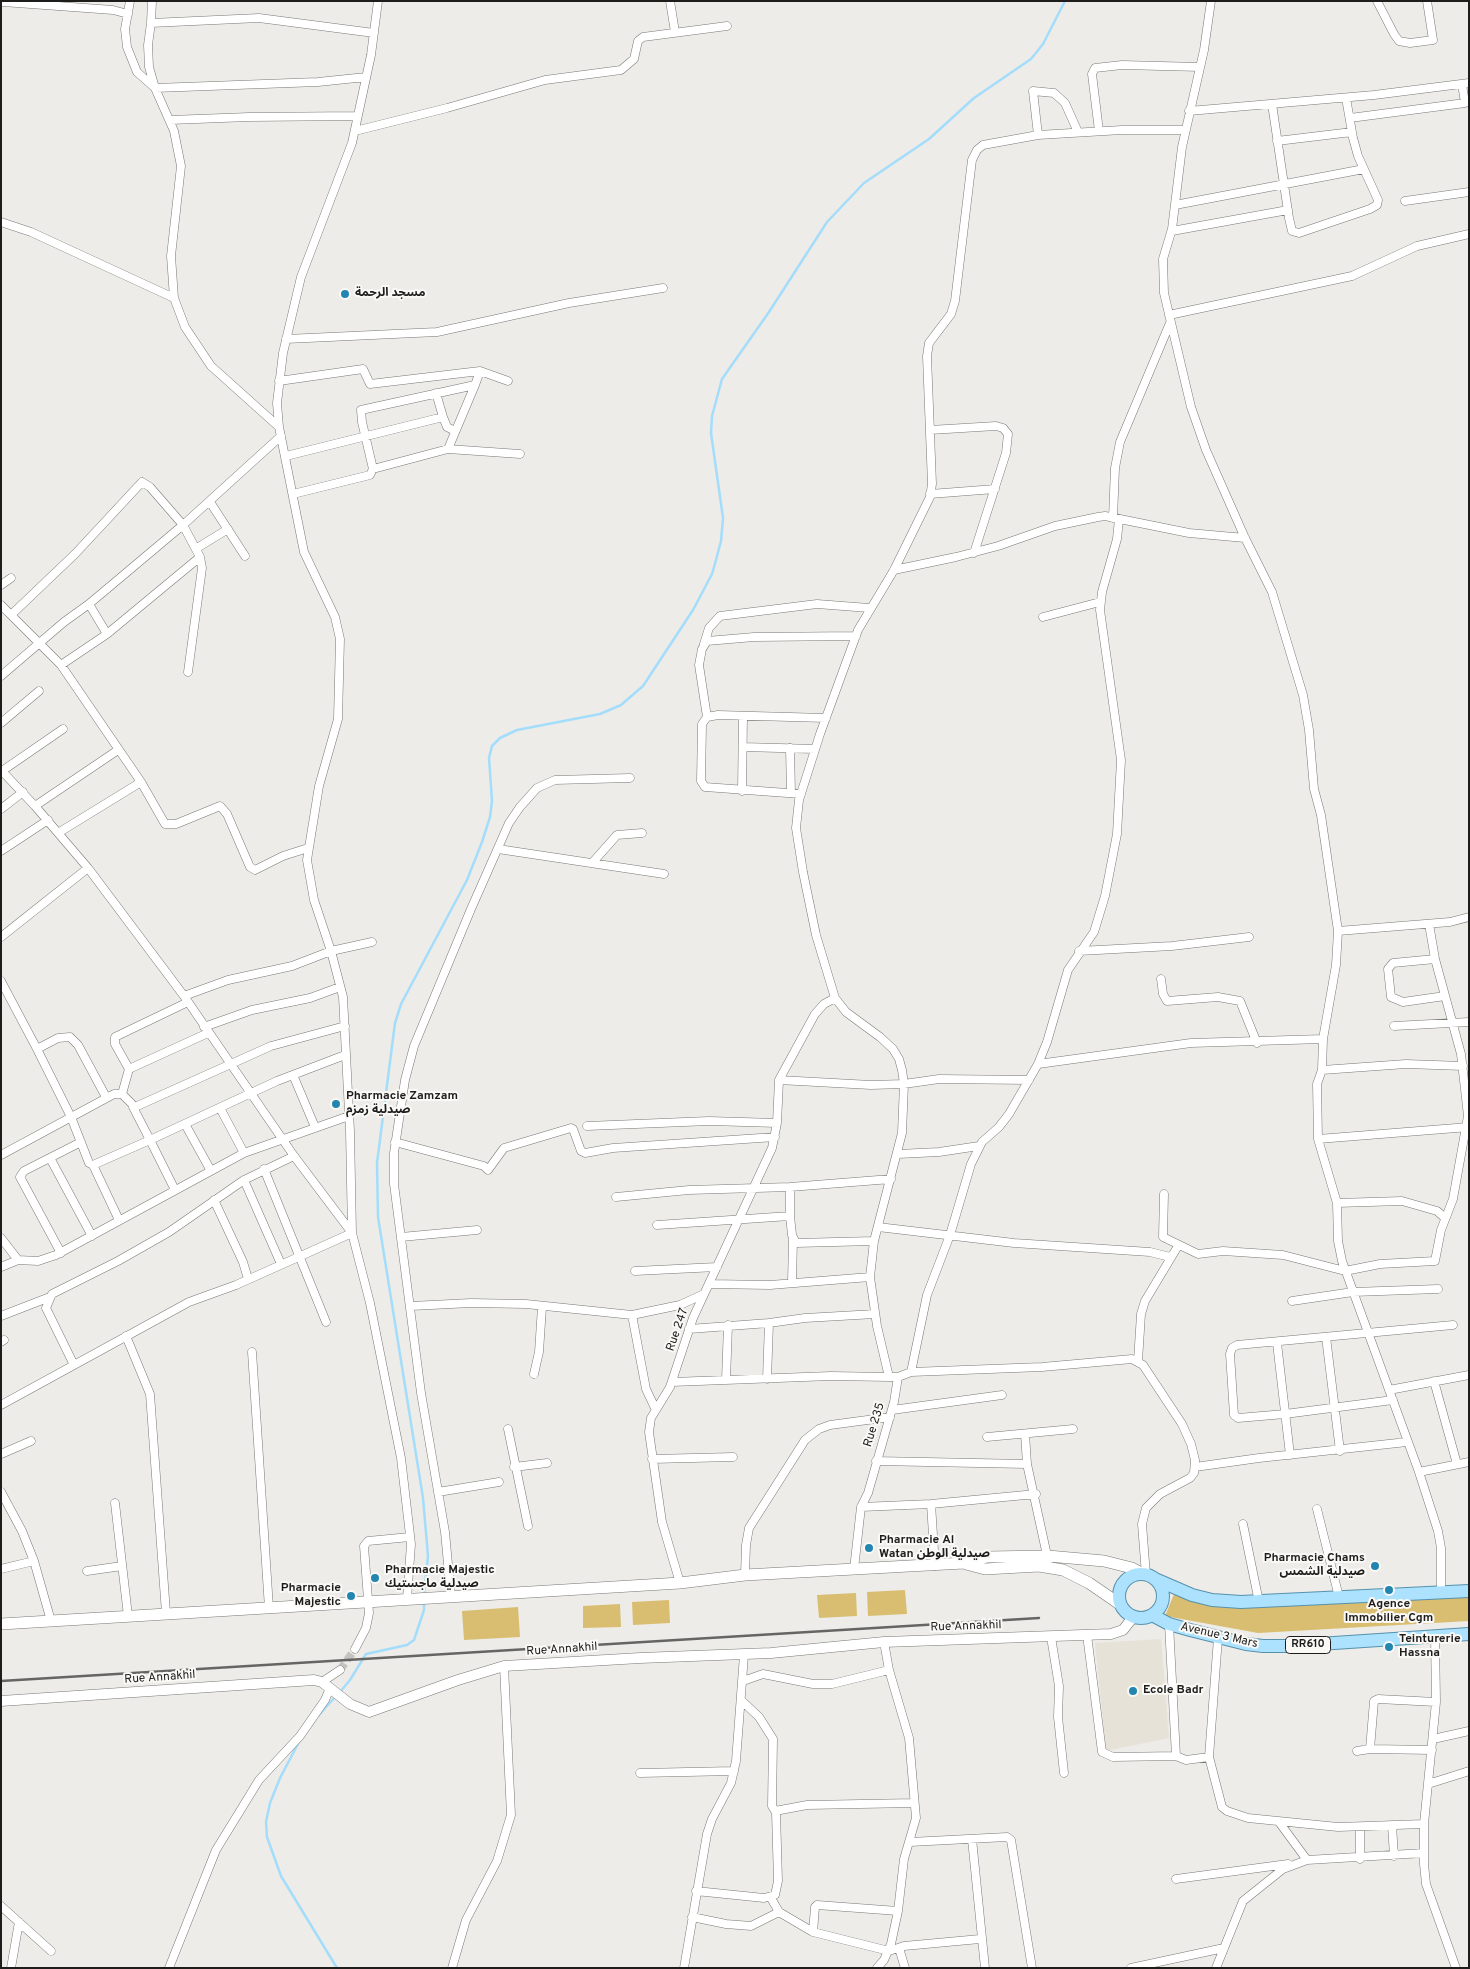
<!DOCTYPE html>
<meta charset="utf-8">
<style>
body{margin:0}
#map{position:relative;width:1470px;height:1969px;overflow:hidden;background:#edece8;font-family:Overpass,sans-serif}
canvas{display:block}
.frame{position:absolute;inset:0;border:2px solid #1e1d1c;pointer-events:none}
</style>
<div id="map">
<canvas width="1470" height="1969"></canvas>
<div class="frame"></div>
</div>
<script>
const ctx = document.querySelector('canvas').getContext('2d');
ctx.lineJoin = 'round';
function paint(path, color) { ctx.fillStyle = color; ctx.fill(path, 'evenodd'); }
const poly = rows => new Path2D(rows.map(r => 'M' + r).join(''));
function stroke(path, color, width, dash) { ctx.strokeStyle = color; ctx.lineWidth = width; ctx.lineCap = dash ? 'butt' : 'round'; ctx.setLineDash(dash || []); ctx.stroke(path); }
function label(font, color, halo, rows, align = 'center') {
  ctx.font = font + ' Overpass,"Noto Sans Arabic",sans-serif'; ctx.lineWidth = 4; ctx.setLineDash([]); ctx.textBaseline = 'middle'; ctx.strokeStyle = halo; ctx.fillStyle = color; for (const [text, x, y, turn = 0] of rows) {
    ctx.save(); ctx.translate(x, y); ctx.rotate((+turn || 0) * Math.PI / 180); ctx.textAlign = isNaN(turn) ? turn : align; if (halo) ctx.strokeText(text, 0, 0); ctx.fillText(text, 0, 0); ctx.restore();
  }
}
paint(poly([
 [1161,1639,1169,1738,1106,1751,1095,1643]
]), '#e6e2d7');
paint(poly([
 [905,1590,907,1614,868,1616,867,1592],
 [856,1593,857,1616,819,1618,817,1595],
 [1174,1594,1207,1603,1469,1595,1469,1621,1258,1633,1165,1616],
 [669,1600,670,1623,633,1625,632,1602],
 [620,1604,621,1627,583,1628,583,1606],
 [518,1607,520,1637,464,1640,462,1611]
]), '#d9be71');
stroke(poly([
 [424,1594,428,1556,423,1498,378,1217,377,1163,395,1023,401,1004,467,880,482,842,490,817,492,801,489,758,492,746,500,738,517,730,600,714,621,705,643,686,693,610,712,574,716,560,721,541,723,518,711,433,712,416,722,379,769,312,827,222,864,183,929,139,974,98,1031,59,1043,44,1065,1],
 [340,1692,350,1680,366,1654,407,1645,414,1640,424,1610,424,1602],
 [318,1716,336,1696],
 [300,1740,280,1778,270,1803,266,1822,267,1837,281,1876,337,1968]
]), '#a4ddfb', 2.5);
stroke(poly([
 [340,1670,355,1649]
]), '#c4c3bf', 8, [8, 4]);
const minor = poly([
 [130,1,125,29,127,47,137,72,155,88,318,82,366,77],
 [152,1,151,23,148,45,149,67,155,88,174,131,181,166,171,256,174,298,185,327,211,366,279,427],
 [670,1,675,32],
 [1211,1,1204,50,1182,147,1172,229,1163,259,1164,293,1191,407,1206,450,1245,538,1272,592,1303,695,1309,730,1314,789,1321,815,1338,931,1336,965,1323,1039,1322,1070,1317,1084,1318,1139,1337,1203,1338,1241,1342,1261,1419,1472,1438,1531,1441,1548,1441,1593],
 [1377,1,1394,34,1399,41,1410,43,1433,40,1427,1],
 [3,2,113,10,128,14],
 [151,23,259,18,374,33],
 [1272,104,1289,218,1292,231,1299,233,1370,209,1377,205,1378,200,1358,156,1353,138,1346,98],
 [1189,111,1374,95,1469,83],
 [1350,118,1465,103,1462,84],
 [170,120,249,117,357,116],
 [355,131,447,108,545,80,621,70,634,59,638,41,643,37,727,26],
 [1099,131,1092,74,1095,68,1122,65,1200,67],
 [1038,135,1033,91,1054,93,1065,103,1078,132],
 [1277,141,1352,132],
 [1405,201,1469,192],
 [1175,205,1364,169],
 [1,222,31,232,174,298],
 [1172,231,1288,210],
 [1169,315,1352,276,1417,246,1469,234],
 [286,339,437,332,569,303,663,288],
 [480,371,475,385,361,410,362,422,373,469,448,449,520,454],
 [279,381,363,369,370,384,480,371,508,381],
 [443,417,447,427,455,431],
 [930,430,996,426,1003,428,1008,434,1006,453,974,553],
 [448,449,475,385],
 [286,456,443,417,436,393],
 [293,494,370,475,373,469],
 [930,494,995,489],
 [210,502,245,556],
 [1113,518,1115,468,1120,442,1170,323],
 [197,548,228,529],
 [894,570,956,557,998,546,1055,526,1098,517,1105,516,1189,533,1245,538],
 [1,585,11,578],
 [89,604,107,634],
 [1,605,11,615],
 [1043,617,1100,602],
 [704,644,709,628,720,616,817,604,869,608],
 [61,665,107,634,200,557],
 [188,672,202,568,200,557,183,525,150,487,142,482,75,554,11,615,61,665,141,782,165,824,176,824,220,806,227,814,250,867,255,870,283,856,308,848],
 [1,676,64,622,89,604,183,525,281,436],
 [707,717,699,665,702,649,707,641,754,637,856,636],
 [1,723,39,691],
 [743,747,815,749],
 [790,748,791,793],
 [1,770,35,806,88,868,184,996,294,1156,352,1233,370,1303,401,1458,411,1544,407,1599],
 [2,771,63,729],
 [742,791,743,716],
 [801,794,705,787,701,781,702,724,707,717,718,715,826,718],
 [35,806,118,750],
 [1,809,23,792],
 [58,833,141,782],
 [498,849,664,874],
 [1,851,48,820],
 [593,862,617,835,642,833],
 [1338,931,1450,922,1469,917],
 [1,937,88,868],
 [1079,951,1172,946,1249,937],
 [1435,959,1393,963,1388,969,1391,997,1403,1002,1445,996],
 [1161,979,1163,994,1167,1001,1218,997,1240,1001,1257,1043],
 [1,981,37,1049,58,1038,70,1037,78,1045,106,1097],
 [184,996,228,980,292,966,331,951,372,942],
 [1394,1026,1469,1022],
 [204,1027,252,1010,310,998,340,987],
 [37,1049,71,1117,89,1163,93,1165,119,1220],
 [1038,1064,1191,1043,1323,1039],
 [129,1069,208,1033],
 [1322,1070,1406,1064,1463,1066],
 [293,1075,315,1127],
 [779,1080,815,1014,824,1004,835,998],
 [122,1094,129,1069,115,1044,115,1037,188,1002],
 [133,1107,150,1140,277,1081,345,1055],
 [220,1108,244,1153],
 [185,1124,211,1171],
 [587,1126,709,1121,777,1123],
 [1318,1139,1469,1127],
 [395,1142,484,1166,488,1170,504,1148,571,1128,573,1129,581,1151,585,1153,613,1148,775,1137],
 [898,1154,939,1152,979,1146],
 [1,1155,114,1094,122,1094,135,1107,271,1046,345,1026],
 [50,1158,92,1236],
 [93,1165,150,1140,175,1190],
 [264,1169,326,1322],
 [244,1180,281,1264],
 [790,1187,790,1216,792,1235,796,1243,874,1241],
 [1164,1194,1163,1237,1198,1254,1223,1251,1283,1255,1345,1271,1380,1264,1435,1261,1441,1230,1453,1199,1468,1116,1461,1054,1435,959,1429,924],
 [616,1197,689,1190,790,1187,891,1179],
 [214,1200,243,1262,248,1279],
 [1337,1203,1402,1201,1437,1211,1445,1218],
 [657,1225,790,1216],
 [878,1227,1014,1243,1150,1252,1170,1257],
 [401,1237,477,1230],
 [1,1238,18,1260,38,1261,56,1255,244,1153,349,1116],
 [61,1253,20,1177,24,1171,81,1142],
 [1,1267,18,1260],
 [635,1271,717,1267],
 [792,1283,793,1239],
 [709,1284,770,1285,870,1277],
 [1292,1301,1353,1292,1438,1289],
 [411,1306,471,1303,526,1304,632,1315,680,1305,704,1294],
 [632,1315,646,1389,655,1408],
 [1,1316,50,1297],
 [769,1323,805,1318,875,1314],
 [689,1329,769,1323,767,1379],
 [126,1336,150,1394,166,1613],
 [1326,1337,1340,1451],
 [1,1342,4,1340],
 [1277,1343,1290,1455],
 [252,1352,269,1608],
 [1138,1361,1141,1314,1145,1301,1178,1246],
 [74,1365,46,1308,52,1294,118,1261,169,1232,244,1180,294,1156],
 [911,1372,1042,1367,1132,1359,1143,1365,1182,1424,1191,1444,1195,1460,1194,1473,1190,1478,1160,1494,1146,1508,1142,1524,1146,1575],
 [534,1374,539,1352,542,1307],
 [898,1377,889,1377,877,1326,870,1277,874,1241,902,1133,904,1084,902,1070,899,1059,893,1049,880,1037,846,1012,835,998,816,935,803,872,796,828,799,800,820,734,858,630,894,570,930,497,932,484,927,356,929,343,951,314,955,301,972,160,977,150,983,145,1038,135,1122,130,1185,130],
 [726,1380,728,1325],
 [1434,1381,1457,1464],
 [672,1382,831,1376,889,1377],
 [1389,1390,1469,1375],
 [1393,1400,1285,1414,1238,1418,1234,1415,1230,1354,1232,1348,1237,1345,1453,1325],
 [1,1405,189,1302,236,1285,352,1233,350,1131,343,997,331,951,314,900,307,860,319,786,338,719,340,639,335,617,304,552,279,427,277,403,283,353,301,277,352,143,371,55,378,1],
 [892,1410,1002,1395],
 [508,1429,528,1526],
 [1025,1434,1027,1464,1048,1560],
 [987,1437,1073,1429],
 [1,1454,31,1441],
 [652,1459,733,1457],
 [876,1461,1027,1464],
 [514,1467,547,1463],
 [1195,1467,1259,1458,1407,1442],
 [1419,1472,1469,1462],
 [1,1492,22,1531,34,1561,51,1621],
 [438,1492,499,1482],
 [115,1503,128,1616],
 [931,1504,935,1566],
 [861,1507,931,1504,1036,1494],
 [1317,1509,1339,1597],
 [1243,1524,1259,1602],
 [1,1569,34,1561],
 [854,1569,861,1507,868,1493,894,1402,898,1377,911,1372,927,1295,950,1235,971,1164,982,1142,999,1127,1009,1114,1038,1064,1047,1042,1068,970,1094,932,1105,896,1117,834,1121,760,1100,610,1102,592,1117,539,1119,519],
 [87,1571,122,1566],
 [745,1575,746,1545,749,1528,805,1440,819,1429,830,1425,890,1417],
 [680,1583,662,1522,649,1432,651,1418,670,1387,693,1318,772,1148,777,1123,779,1080,871,1085,904,1084,939,1079,1029,1080],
 [451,1596,445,1532,421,1393,394,1184,394,1153,405,1080,414,1046,471,909,509,823,520,807,537,788,555,780,630,778],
 [1169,1624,1176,1756,1186,1760,1209,1757],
 [1087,1635,1102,1752,1113,1757,1176,1756],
 [1435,1636,1436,1702,1424,1824,1424,1864,1426,1884,1456,1968],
 [1051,1637,1059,1686,1058,1717,1064,1773],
 [1218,1638,1209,1757,1222,1807,1227,1811,1248,1818,1338,1827,1424,1824],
 [355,1649,366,1628,369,1613,364,1546,368,1541,410,1537],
 [743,1681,763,1674,813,1684,832,1684,889,1670],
 [322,1682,340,1670],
 [742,1701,759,1717,773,1739,772,1806,775,1811,807,1805,914,1803],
 [1433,1739,1469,1731],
 [1370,1749,1374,1701,1378,1699,1436,1702],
 [1357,1751,1370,1749,1432,1750],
 [640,1773,734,1771],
 [1428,1784,1469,1771],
 [1279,1822,1307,1860],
 [1392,1825,1394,1856],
 [1360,1827,1360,1859],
 [972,1839,985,1968],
 [910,1842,1007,1837,1011,1840,1032,1968],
 [1176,1879,1288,1864],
 [696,1891,764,1898,775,1895,778,1881,776,1812],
 [771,1898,779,1912,813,1932,889,1951,904,1946,980,1939],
 [1,1906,51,1951],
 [692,1917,726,1924,751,1926,779,1912],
 [813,1932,815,1907,817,1905,898,1911],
 [899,1948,905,1968],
 [11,1968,19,1922],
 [169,1968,216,1850,259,1780,300,1736,325,1700,330,1688],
 [452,1968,466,1920,497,1861,511,1815,504,1666],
 [684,1968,707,1834,712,1819,731,1783,736,1761,744,1655],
 [877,1968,884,1960,891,1944,898,1911,904,1859,916,1818,909,1738,889,1670,884,1642],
 [1131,1968,1224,1948],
 [1216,1968,1243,1901,1283,1869,1307,1860,1424,1853]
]);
const tertiary = poly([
 [1,1701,314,1680,322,1682,350,1704,369,1712,458,1680,504,1666,640,1658,771,1653,884,1642,1111,1634,1123,1630,1134,1616]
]);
const secondary = poly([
 [966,1564,985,1569,1039,1566,1063,1570,1089,1583,1121,1605],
 [1,1624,680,1583,745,1575,964,1563,987,1557,1048,1556,1104,1561,1132,1568,1143,1574]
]);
const primary = poly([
 '1119 1596a22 22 0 1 1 44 0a22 22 0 1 1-44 0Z',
 [1155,1579,1192,1595,1212,1600,1241,1602,1469,1591],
 [1152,1615,1169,1624,1190,1630,1246,1644,1263,1646,1289,1646,1469,1634]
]);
stroke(minor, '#797875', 9);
stroke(tertiary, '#797875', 11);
stroke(secondary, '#797875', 12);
stroke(primary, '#5691ad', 14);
stroke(minor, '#fff', 8);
stroke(tertiary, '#fff', 10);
stroke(secondary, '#fff', 11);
stroke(primary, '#ace2fd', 12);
stroke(poly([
 [1,1681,1039,1618]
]), '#666563', 2.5);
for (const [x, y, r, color] of [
 [345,294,5,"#2286b0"],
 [336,1104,5,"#2286b0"],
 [869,1548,5,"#2286b0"],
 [1375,1566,5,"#2286b0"],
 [375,1578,5,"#2286b0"],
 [1389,1590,5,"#2286b0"],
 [351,1596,5,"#2286b0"],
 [1389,1647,5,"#2286b0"],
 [1133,1691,5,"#2286b0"]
]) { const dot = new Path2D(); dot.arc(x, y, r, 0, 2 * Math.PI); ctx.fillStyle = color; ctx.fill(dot); stroke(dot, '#faf9f6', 2); }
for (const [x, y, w] of [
 [1308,1645,45]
]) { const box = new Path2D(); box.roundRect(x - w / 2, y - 8.5, w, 17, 4); ctx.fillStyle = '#faf9f6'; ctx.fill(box); stroke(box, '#1e1d1c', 1); }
label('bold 11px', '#1e1d1c', null, [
 ["RR610",1308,1645]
]);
label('bold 12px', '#1e1d1c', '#faf9f6', [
 ["مسجد الرحمة",355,294],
 ["Pharmacie Zamzam",346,1097],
 ["صيدلية زمزم",346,1111],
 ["Pharmacie Al",879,1541],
 ["Watan صيدلية الوطن",879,1555],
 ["Pharmacie Chams",1365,1559,"right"],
 ["صيدلية الشمس",1365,1573,"right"],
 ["Pharmacie Majestic",385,1571],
 ["صيدلية ماجستيك",385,1585],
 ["Pharmacie",341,1589,"right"],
 ["Majestic",341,1603,"right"],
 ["Agence",1389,1605,"center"],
 ["Immobilier Cgm",1389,1619,"center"],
 ["Teinturerie",1399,1640],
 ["Hassna",1399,1654],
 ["Ecole Badr",1143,1691]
], 'left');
label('12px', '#1e1d1c', '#faf9f6', [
 ["Rue 247",678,1330,-71],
 ["Rue 235",875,1425,-73],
 ["Rue Annakhil",966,1627,-2],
 ["Avenue 3 Mars",1219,1636,13],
 ["Rue Annakhil",562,1650,-4],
 ["Rue Annakhil",160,1678,-4]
]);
</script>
